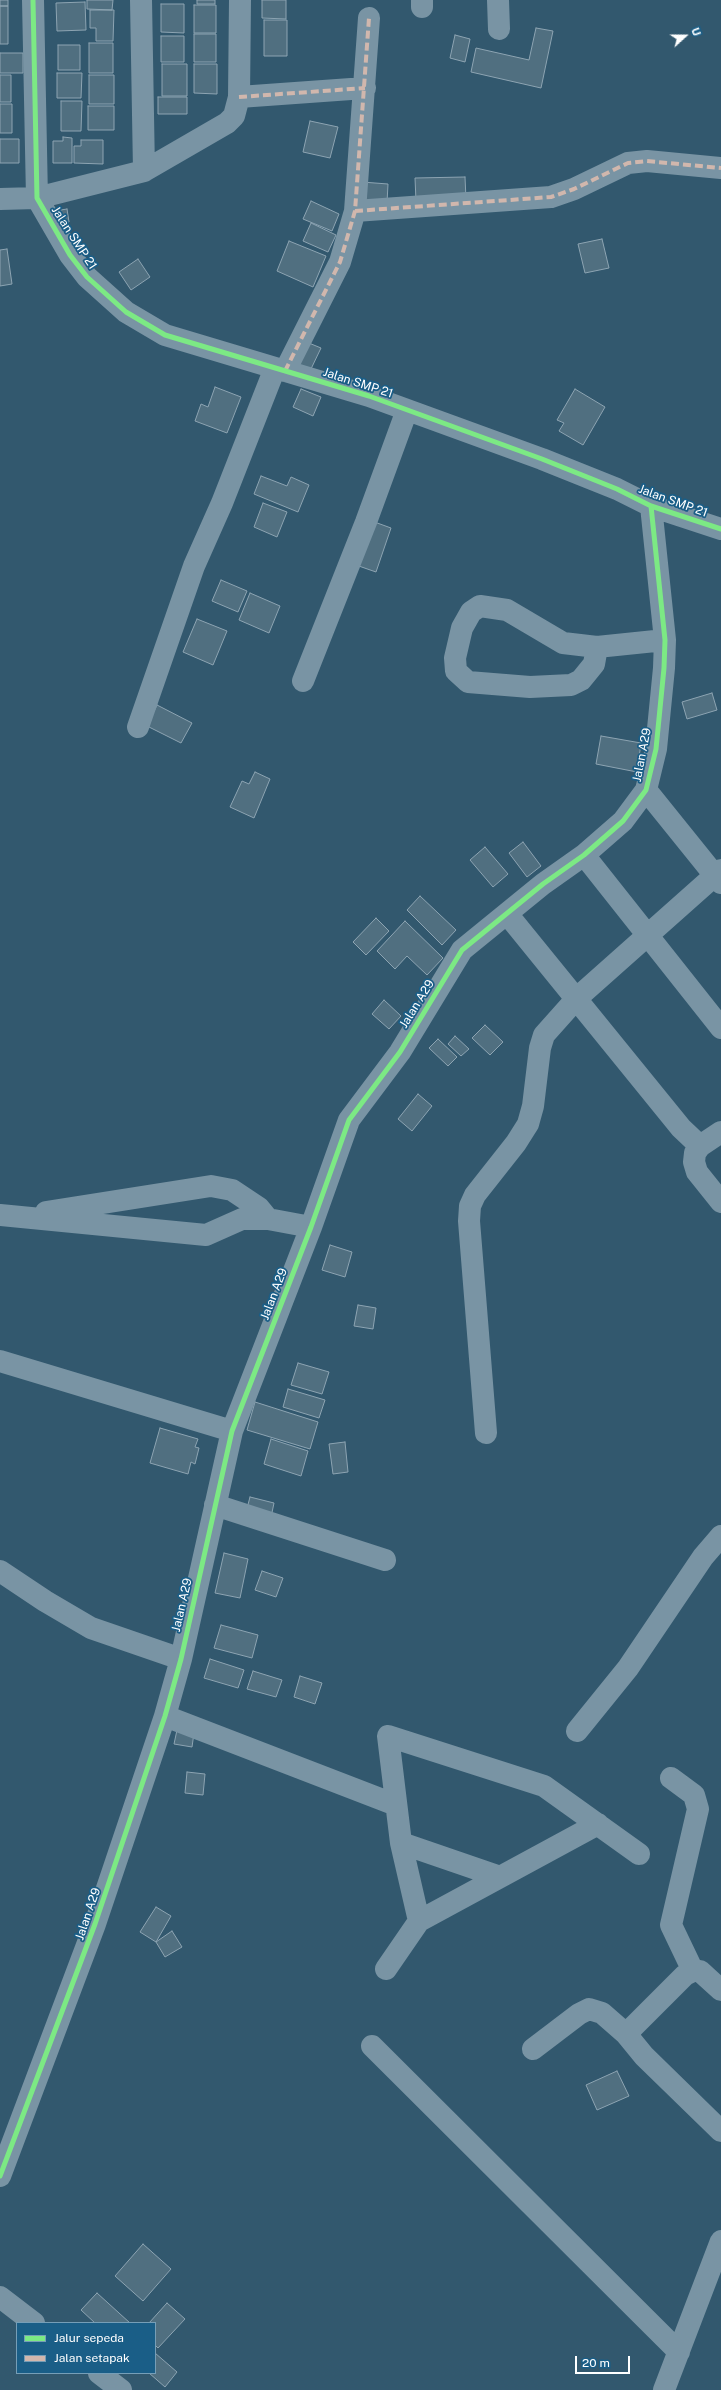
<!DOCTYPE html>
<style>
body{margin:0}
#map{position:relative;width:721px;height:2390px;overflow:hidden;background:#32586e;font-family:"Public Sans",sans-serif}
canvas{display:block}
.legend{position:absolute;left:16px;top:2322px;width:140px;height:52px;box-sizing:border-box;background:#1a5e87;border:1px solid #769eb7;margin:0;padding:5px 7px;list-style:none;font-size:12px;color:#fff}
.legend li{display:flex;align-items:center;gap:8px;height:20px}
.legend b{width:20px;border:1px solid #769eb7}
.north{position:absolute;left:665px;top:16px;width:40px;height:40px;-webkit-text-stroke:3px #1a5e87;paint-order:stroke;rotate:69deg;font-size:11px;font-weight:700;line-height:16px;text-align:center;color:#fff}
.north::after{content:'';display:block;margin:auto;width:14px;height:18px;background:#fff;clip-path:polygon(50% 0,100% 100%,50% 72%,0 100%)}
.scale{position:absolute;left:575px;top:2356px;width:55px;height:18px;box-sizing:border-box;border:2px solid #fff;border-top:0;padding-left:5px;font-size:12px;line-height:14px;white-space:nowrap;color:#fff;-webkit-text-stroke:3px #1a5e87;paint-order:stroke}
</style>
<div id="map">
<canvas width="721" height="2390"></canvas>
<ul class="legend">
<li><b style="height:5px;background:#7ce984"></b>Jalur sepeda</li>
<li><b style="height:5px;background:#d1b7ad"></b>Jalan setapak</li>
</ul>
<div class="north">U</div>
<div class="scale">20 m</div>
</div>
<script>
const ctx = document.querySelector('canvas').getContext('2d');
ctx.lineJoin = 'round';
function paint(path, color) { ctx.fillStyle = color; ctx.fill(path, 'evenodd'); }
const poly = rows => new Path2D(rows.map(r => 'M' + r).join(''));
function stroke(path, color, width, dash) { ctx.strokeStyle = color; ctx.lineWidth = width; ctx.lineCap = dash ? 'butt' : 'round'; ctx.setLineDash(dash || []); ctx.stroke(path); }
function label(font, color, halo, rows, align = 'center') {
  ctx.font = font + ' "Public Sans",sans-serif'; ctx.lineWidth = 3.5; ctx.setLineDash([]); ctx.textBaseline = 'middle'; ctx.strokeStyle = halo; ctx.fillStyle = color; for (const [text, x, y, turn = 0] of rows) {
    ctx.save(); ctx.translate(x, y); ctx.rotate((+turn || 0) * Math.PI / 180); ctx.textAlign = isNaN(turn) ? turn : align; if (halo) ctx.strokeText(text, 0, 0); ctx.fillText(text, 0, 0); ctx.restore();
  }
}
const building = poly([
 [0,0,8,0,8,6,0,6,0,0],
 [87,0,113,0,112,10,87,9,87,0],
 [197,0,215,0,215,4,197,4,197,0],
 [262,0,286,0,286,19,262,18,262,0],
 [85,2,86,30,57,31,56,3,85,2],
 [161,4,184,4,184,33,161,32,161,4],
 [194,5,216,5,216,33,194,33,194,5],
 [0,6,8,6,8,44,0,44,0,6],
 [90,10,114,10,113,41,96,41,96,28,90,28,90,10],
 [264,20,287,20,287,56,264,56,264,20],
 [536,28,553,31,541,88,471,72,476,48,529,60,536,28],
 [194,34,216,34,216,62,194,62,194,34],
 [455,35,470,39,465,62,450,58,455,35],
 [161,36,184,36,184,62,161,62,161,36],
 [89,43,113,43,113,73,89,73,89,43],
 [58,45,80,45,80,70,58,70,58,45],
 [0,53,23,53,23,73,0,73,0,53],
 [162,64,187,64,187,96,162,96,162,64],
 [194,64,217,64,217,94,194,93,194,64],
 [57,73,82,73,81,98,57,98,57,73],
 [0,75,11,75,11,102,0,102,0,75],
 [89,75,114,75,114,104,89,104,89,75],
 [158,97,187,97,187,114,158,114,158,97],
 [61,101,82,101,81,131,61,131,61,101],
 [0,104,12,104,12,133,0,133,0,104],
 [88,106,114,106,114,130,88,130,88,106],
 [310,121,338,127,330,158,303,152,310,121],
 [63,137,72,138,72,163,53,163,53,141,63,141,63,137],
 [0,139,19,139,19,163,0,163,0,139],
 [81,140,103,140,103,164,74,163,74,146,81,146,81,140],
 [465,177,466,199,416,201,415,178,465,177],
 [362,182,388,184,387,203,360,201,362,182],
 [311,201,339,214,332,231,303,219,311,201],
 [67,209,69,222,57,223,55,211,67,209],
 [311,223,336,235,328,252,303,241,311,223],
 [602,239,609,268,585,273,578,244,602,239],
 [289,241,326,256,313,287,277,271,289,241],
 [7,249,12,284,0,286,0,250,7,249],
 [138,259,150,277,131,290,119,272,138,259],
 [304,341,321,348,310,371,294,363,304,341],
 [215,387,241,397,227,433,195,421,201,404,208,407,215,387],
 [301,389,321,397,313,416,293,407,301,389],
 [575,389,605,407,583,445,559,431,564,423,557,420,575,389],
 [261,476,287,486,291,477,309,485,298,512,254,494,261,476],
 [263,503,287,512,277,537,254,527,263,503],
 [369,520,391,528,376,572,353,564,369,520],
 [221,580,247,591,238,612,212,601,221,580],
 [250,593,280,606,269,633,239,620,250,593],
 [197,619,227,631,213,665,183,652,197,619],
 [712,693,717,710,687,719,682,702,712,693],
 [157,705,192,723,181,743,147,726,157,705],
 [601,736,641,743,637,772,596,764,601,736],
 [255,772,270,779,254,818,230,807,242,781,249,784,255,772],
 [523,842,541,866,527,877,509,853,523,842],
 [485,847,508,874,493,887,470,860,485,847],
 [420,896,456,930,442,945,407,910,420,896],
 [376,918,389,931,366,955,353,942,376,918],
 [405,921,443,958,427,975,407,956,395,969,377,951,405,921],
 [384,1000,401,1016,389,1029,372,1014,384,1000],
 [485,1025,503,1042,490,1055,472,1038,485,1025],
 [455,1036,469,1049,461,1056,448,1044,455,1036],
 [438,1039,457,1057,448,1066,429,1048,438,1039],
 [418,1094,432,1106,412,1131,398,1119,418,1094],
 [330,1245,352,1252,345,1277,322,1270,330,1245],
 [358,1305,376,1308,373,1329,354,1326,358,1305],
 [298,1363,329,1372,322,1394,291,1385,298,1363],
 [288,1389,325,1400,319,1418,283,1407,288,1389],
 [255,1402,318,1422,310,1449,247,1430,255,1402],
 [160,1428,198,1439,195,1447,199,1448,195,1464,191,1462,188,1474,150,1463,160,1428],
 [271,1439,308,1451,301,1476,264,1464,271,1439],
 [345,1442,348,1472,333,1474,329,1444,345,1442],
 [250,1497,274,1503,270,1522,245,1516,250,1497],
 [224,1553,248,1559,240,1598,215,1593,224,1553],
 [262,1571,283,1578,276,1597,255,1590,262,1571],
 [221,1625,258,1635,252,1658,214,1648,221,1625],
 [210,1659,244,1670,238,1688,204,1678,210,1659],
 [253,1671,282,1680,276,1697,247,1689,253,1671],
 [300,1676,322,1683,315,1704,294,1697,300,1676],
 [177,1730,194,1733,192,1747,174,1744,177,1730],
 [187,1772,205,1774,203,1795,185,1793,187,1772],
 [156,1907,171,1916,156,1942,140,1932,156,1907],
 [172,1931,182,1947,165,1957,156,1942,172,1931],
 [617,2071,629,2096,597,2110,586,2085,617,2071],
 [143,2244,171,2269,143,2301,115,2276,143,2244],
 [97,2293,130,2323,95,2323,81,2310,97,2293],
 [167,2303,185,2319,158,2348,155,2345,155,2323,149,2323,167,2303],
 [155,2353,177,2372,165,2387,149,2373,155,2373,155,2353]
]);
paint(building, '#506f80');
stroke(building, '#8da4b2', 1);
stroke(poly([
 [33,0,37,198,70,255,87,277,126,312,165,335,369,396,542,459,617,489,651,506,721,529],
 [141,0,144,171],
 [422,0,422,7],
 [498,0,499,29],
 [239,97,365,88],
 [0,199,37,198,144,171,227,123,234,116,239,97,240,0],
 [355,211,551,197,574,189,628,163,647,161,721,168],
 [285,371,340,262,355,211,369,18],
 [597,647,594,664,581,680,571,685,530,687,468,682,456,671,455,658,462,628,471,612,480,606,507,610,563,643,597,647,665,640],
 [303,681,366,522,407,410],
 [138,727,194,566,222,503,275,368],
 [646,790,721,883],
 [584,855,721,1028],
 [508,915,681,1128,700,1146,695,1153,694,1162,697,1172,721,1202],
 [700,1146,721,1132],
 [46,1212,211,1186,232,1190,259,1208,268,1219],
 [0,1215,206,1235,242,1219,268,1219,311,1227],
 [0,1361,232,1431],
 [486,1433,469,1221,470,1206,475,1195,516,1143,528,1124,533,1106,540,1048,544,1035,577,998,721,870],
 [215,1505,385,1560],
 [0,1571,45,1601,91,1628,181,1659],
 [165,1716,396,1805],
 [577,1731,628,1668,703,1557,721,1536],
 [671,1778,694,1795,698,1809,671,1925,693,1971],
 [401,1843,500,1877],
 [419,1921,598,1824],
 [386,1969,419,1921,401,1843,388,1736,544,1786,639,1854],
 [721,1990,700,1971,693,1971,685,1975,626,2034,644,2056,721,2131],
 [372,2046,679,2352],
 [533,2049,579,2014,589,2009,602,2013,626,2034],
 [0,2176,95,1924,165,1716,181,1659,232,1431,311,1227,349,1120,400,1052,462,950,543,884,584,855,623,821,646,790,656,749,664,668,665,640,651,506],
 [0,2297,34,2323],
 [99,2373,121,2390],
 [664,2390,721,2241]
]), '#7994a4', 22);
stroke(poly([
 [239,97,365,88],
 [355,211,551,197,574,189,628,163,647,161,721,168],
 [285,371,340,262,355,211,369,18]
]), '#d1b7ad', 4, [8, 4]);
stroke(poly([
 [33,0,37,198,70,255,87,277,126,312,165,335,369,396,542,459,617,489,651,506,721,529],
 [0,2176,95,1924,165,1716,181,1659,232,1431,311,1227,349,1120,400,1052,462,950,543,884,584,855,623,821,646,790,656,749,664,668,665,640,651,506]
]), '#7ce984', 5);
label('12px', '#fff', '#1a5e87', [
 ["Jalan SMP 21",74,238,57],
 ["Jalan SMP 21",358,383,18],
 ["Jalan SMP 21",673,501,20],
 ["Jalan A29",642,755,-79],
 ["Jalan A29",417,1004,-58],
 ["Jalan A29",274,1294,-69],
 ["Jalan A29",182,1605,-77],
 ["Jalan A29",88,1914,-71]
]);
</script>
